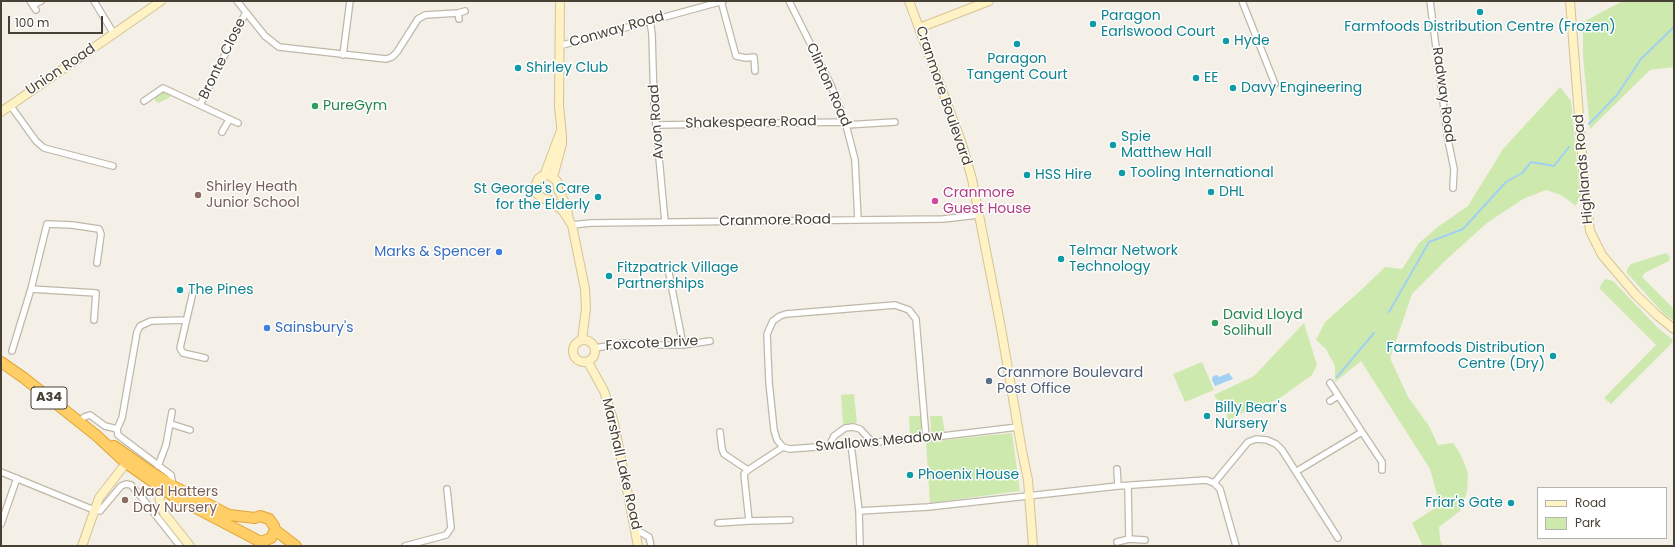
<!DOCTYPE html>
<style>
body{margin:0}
#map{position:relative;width:1675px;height:547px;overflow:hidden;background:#f4f0e7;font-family:Poppins,sans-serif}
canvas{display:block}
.frame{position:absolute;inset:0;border:2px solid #474035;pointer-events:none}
.legend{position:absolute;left:1537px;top:487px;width:130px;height:52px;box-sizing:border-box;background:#fff;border:1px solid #b5b3ae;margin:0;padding:5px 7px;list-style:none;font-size:12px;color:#474035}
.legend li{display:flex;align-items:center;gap:8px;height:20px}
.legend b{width:20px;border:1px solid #b5b3ae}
.scale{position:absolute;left:8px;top:16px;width:95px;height:18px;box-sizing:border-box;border:2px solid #474035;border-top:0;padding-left:5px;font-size:12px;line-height:14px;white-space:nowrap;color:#474035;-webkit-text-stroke:3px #fff;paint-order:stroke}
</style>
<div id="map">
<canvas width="1675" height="547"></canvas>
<div class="frame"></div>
<ul class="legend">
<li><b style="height:5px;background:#fff2c5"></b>Road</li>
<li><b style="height:11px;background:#cee9ae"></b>Park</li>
</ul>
<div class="scale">100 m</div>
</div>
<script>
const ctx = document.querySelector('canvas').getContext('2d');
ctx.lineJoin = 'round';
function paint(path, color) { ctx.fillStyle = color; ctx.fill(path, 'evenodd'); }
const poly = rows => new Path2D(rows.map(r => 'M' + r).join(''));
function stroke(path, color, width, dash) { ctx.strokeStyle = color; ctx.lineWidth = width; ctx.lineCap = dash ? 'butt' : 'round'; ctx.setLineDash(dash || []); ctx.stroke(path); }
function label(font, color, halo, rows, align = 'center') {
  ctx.font = font + ' Poppins,sans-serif'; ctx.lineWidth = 3; ctx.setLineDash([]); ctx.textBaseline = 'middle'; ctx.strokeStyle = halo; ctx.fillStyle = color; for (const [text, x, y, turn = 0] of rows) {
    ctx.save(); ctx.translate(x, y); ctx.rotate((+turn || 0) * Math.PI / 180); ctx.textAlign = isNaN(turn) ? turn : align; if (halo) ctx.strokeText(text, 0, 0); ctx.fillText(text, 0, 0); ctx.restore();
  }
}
paint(poly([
 [1623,1,1674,1,1674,67,1650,70,1590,129,1583,57,1583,22],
 [1560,87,1571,101,1580,196,1576,206,1561,195,1546,190,1523,199,1487,223,1447,259,1412,294,1390,358,1408,397,1429,426,1438,445,1453,443,1460,453,1468,473,1467,492,1460,511,1439,527,1440,540,1443,546,1423,546,1412,523,1440,505,1430,469,1361,361,1335,382,1335,366,1326,349,1316,340,1325,322,1360,291,1385,267,1402,269,1419,243,1439,226,1468,206,1503,149],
 [162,91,174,95,159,103,156,102,154,98,156,94],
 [1666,253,1670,257,1669,261,1646,272,1642,277,1674,309,1674,321,1663,313,1627,273,1627,269,1631,264],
 [1605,279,1613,281,1659,329,1673,340,1671,344,1611,404,1604,398,1656,345,1599,288],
 [1304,323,1317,365,1312,375,1277,400,1239,414,1227,423,1227,413,1214,395,1254,376],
 [1202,362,1214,390,1185,402,1173,374],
 [854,394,857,423,843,424,841,395],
 [909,416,921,416,922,432,920,434,910,436],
 [930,416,942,416,945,433,933,434,931,432],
 [1012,433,1020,491,930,503,926,442]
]), '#cee9ae');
paint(poly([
 [1229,373,1233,379,1215,386,1212,380,1213,376,1217,375,1219,377]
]), '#a1d0f2');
stroke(poly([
 [1589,124,1617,95,1641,59,1674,27],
 [1389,312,1429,242,1463,229,1506,182,1522,173,1531,162,1554,166,1569,147],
 [1337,377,1374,333]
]), '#a1d0f2', 2);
const street = poly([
 [30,1,36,10],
 [94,1,114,34],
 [237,1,265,36,279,47,386,59,392,57,397,52,418,19,425,15,458,13],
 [721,1,736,56,746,58,754,57,755,71],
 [789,1,831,85,846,125,855,160,858,220],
 [1242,1,1275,84],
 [1430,1,1448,140,1454,169,1453,188],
 [33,5,41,1],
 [459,19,458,13,465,11],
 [650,21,652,34,654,103,665,222],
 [559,46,723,1],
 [343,55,350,1],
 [144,101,163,88,238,123],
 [10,105,36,141,44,148,113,166],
 [200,105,246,12],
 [657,125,846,122],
 [846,125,895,122],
 [222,132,229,120],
 [572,225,591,223,943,219,978,215],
 [661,269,668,268,683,345],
 [31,289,47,224,72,225,99,229,101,234,97,263],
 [193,292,180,348,183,353,205,358],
 [595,348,625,343,651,345,683,345,710,341],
 [12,351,31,289,96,293,94,320],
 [1330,401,1338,396],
 [80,422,84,417,90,415,105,426,117,429,118,435,171,475,173,486],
 [171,424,190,430],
 [117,429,122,418,137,332,140,326,151,321,186,320],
 [720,432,722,449,724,454,748,470],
 [1362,432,1382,462,1382,470],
 [851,444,859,511,860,546],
 [829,446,834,436,845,428,853,427,860,429,873,443],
 [783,447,777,440,774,430,769,382,767,334,773,321,780,316,786,314,895,305,909,310,916,319,926,438],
 [158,466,166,445,172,412],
 [1117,469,1118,486],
 [1297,471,1362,432,1330,383],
 [1,472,94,510,100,511,121,486,126,484,131,485,139,494,180,546],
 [1214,483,1248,442,1256,439,1267,440,1276,444,1282,450,1338,538],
 [859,511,928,507,1118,486,1206,480,1214,483,1220,489,1236,546],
 [749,521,790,520],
 [718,523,749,521,744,474,748,470,783,447,790,449,829,446,926,438,1018,427],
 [1,524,17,478],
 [635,529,649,537,651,546],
 [1129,539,1145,540],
 [1117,542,1129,539,1128,487],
 [405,546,446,535,451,528,447,489]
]);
const secondary = poly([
 [909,1,962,144,972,179,1001,328,1022,451,1028,480,1033,546],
 [1570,1,1585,192,1590,231,1602,255,1613,268,1636,295,1658,316,1674,329],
 [919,28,989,1],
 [1,112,161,1],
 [544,176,560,133],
 [553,177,562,144,562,136,559,106,560,1],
 [569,220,566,204,558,190,557,181,549,175,542,176,538,179,535,186,537,194,544,199,548,199,563,211,572,225,585,289,586,308,582,340],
 '573 351a11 11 0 1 1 22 0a11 11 0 1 1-22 0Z',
 [588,362,604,391,614,423,638,546],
 [158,486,160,502,164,513,190,546],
 [82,546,99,498,126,463]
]);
const highway = poly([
 [1,362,24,378,97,436,126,463,173,496,261,542,271,538,275,530],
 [114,446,151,472,173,486,229,515,255,518,260,516,269,519,274,526,275,530,296,546]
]);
stroke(street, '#bfb8a9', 8);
stroke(secondary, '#d5c495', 10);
stroke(highway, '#e1a434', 12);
stroke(street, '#fff', 5.5);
stroke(secondary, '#fff2c5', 8);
stroke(highway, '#ffce66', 10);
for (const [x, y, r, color] of [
 [1480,12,4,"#0f9aa8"],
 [1093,24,4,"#0f9aa8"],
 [1226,41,4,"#0f9aa8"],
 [1017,44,4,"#0f9aa8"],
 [518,68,4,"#0f9aa8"],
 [1196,78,4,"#0f9aa8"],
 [1233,88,4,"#0f9aa8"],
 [315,106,4,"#2e9e5b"],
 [1113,145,4,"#0f9aa8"],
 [1122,173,4,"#0f9aa8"],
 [1027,175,4,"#0f9aa8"],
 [1211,192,4,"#0f9aa8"],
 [198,195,4,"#8d6e63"],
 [598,197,4,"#0f9aa8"],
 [935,201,4,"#d1479c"],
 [499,252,4,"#3f7fe0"],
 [1061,259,4,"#0f9aa8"],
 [609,276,4,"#0f9aa8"],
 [180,290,4,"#0f9aa8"],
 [1215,323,4,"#2e9e5b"],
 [267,328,4,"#3f7fe0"],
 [1553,356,4,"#0f9aa8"],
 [989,381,4,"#5c6f8a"],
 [1207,416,4,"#0f9aa8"],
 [910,475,4,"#0f9aa8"],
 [125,500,4,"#8d6e63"],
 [1511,503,4,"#0f9aa8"]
]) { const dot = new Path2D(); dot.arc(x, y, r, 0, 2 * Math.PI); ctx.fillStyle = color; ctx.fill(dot); stroke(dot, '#fff', 1.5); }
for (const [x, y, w] of [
 [49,398,36]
]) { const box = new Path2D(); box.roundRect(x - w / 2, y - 11, w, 22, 3); ctx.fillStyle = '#fff'; ctx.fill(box); stroke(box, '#474035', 1); }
label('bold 13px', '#474035', null, [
 ["A34",49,398]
]);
label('14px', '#0d838f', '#fff', [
 ["Paragon",1101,16],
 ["Earlswood Court",1101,32],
 ["Farmfoods Distribution Centre (Frozen)",1480,27,"center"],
 ["Hyde",1234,41],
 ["Paragon",1017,59,"center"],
 ["Tangent Court",1017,75,"center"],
 ["Shirley Club",526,68],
 ["EE",1204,78],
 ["Davy Engineering",1241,88],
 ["Spie",1121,137],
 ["Matthew Hall",1121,153],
 ["Tooling International",1130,173],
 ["HSS Hire",1035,175],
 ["St George's Care",590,189,"right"],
 ["for the Elderly",590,205,"right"],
 ["DHL",1219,192],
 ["Telmar Network",1069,251],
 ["Technology",1069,267],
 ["Fitzpatrick Village",617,268],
 ["Partnerships",617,284],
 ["The Pines",188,290],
 ["Farmfoods Distribution",1545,348,"right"],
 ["Centre (Dry)",1545,364,"right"],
 ["Billy Bear's",1215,408],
 ["Nursery",1215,424],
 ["Phoenix House",918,475],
 ["Friar's Gate",1503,503,"right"]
], 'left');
label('14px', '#474035', '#fff', [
 ["Conway Road",617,30,-16],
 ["Bronte Close",223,59,-64],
 ["Union Road",61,70,-34],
 ["Clinton Road",828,85,66],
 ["Radway Road",1443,95,82],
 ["Cranmore Boulevard",943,96,71],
 ["Avon Road",657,122,-94],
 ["Shakespeare Road",751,123,-1],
 ["Highlands Road",1584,169,-95],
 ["Cranmore Road",775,221,-1],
 ["Foxcote Drive",652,344,-3],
 ["Swallows Meadow",879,442,-5],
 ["Marshall Lake Road",621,464,77]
]);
label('14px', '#27864d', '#fff', [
 ["PureGym",323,106],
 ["David Lloyd",1223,315],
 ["Solihull",1223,331]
], 'left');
label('14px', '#785e54', '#fff', [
 ["Shirley Heath",206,187],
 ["Junior School",206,203],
 ["Mad Hatters",133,492],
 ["Day Nursery",133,508]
], 'left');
label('14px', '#b23c85', '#fff', [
 ["Cranmore",943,193],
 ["Guest House",943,209]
], 'left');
label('14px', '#366cbe', '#fff', [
 ["Marks & Spencer",491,252],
 ["Sainsbury's",275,328,"left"]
], 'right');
label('14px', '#4e5e75', '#fff', [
 ["Cranmore Boulevard",997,373],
 ["Post Office",997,389]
], 'left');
</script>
